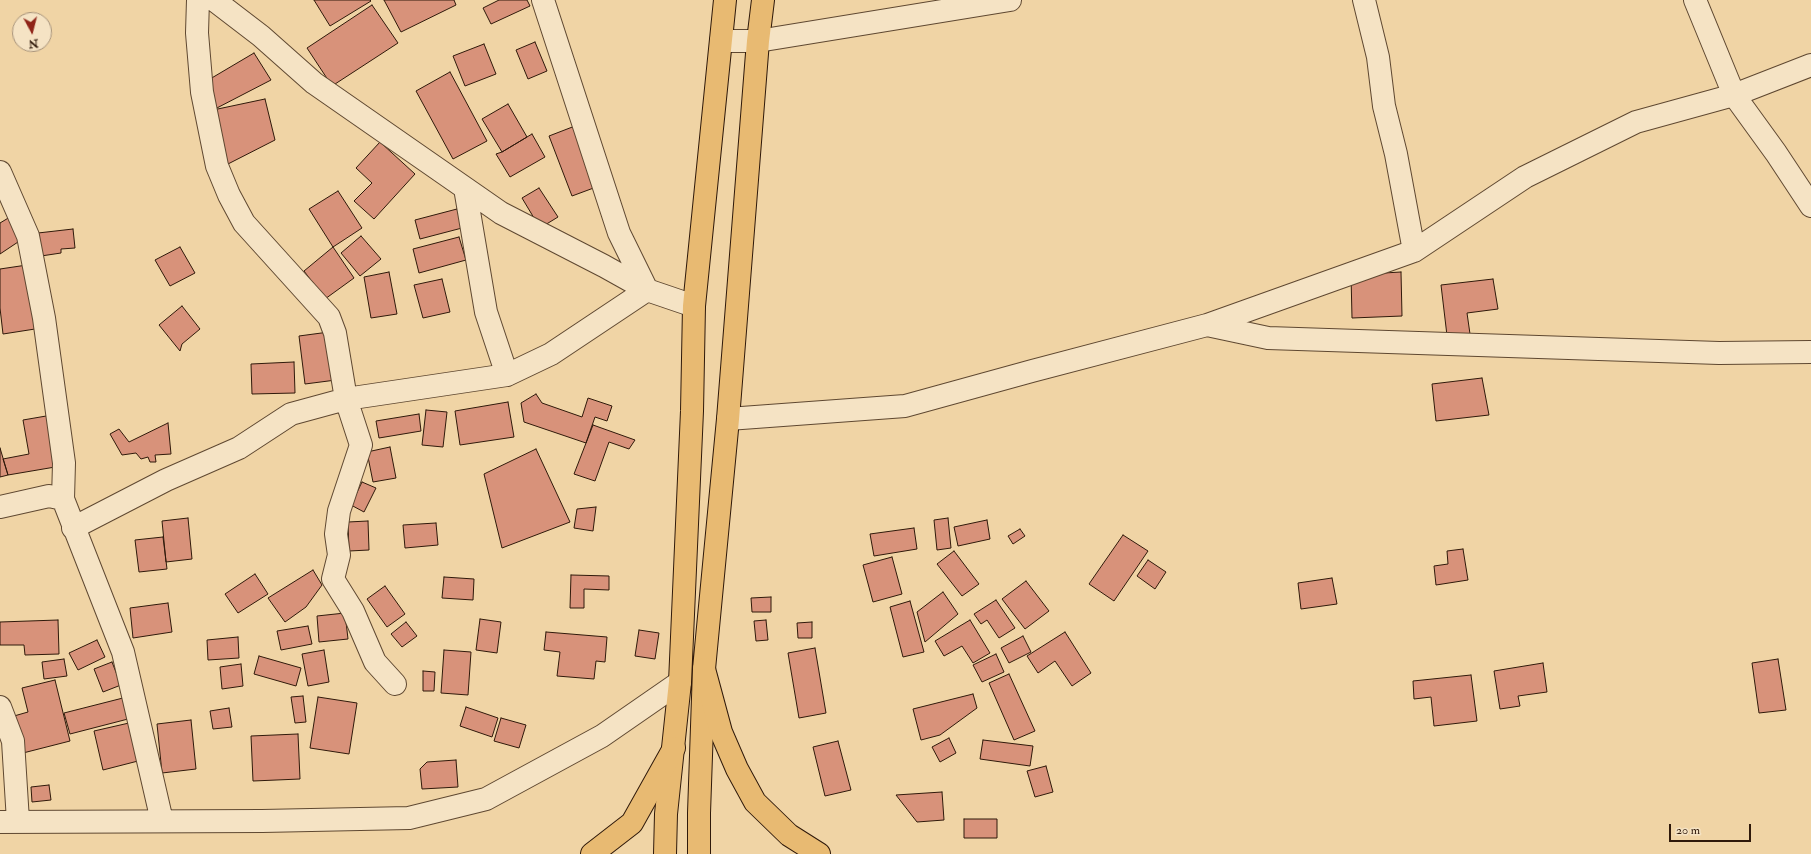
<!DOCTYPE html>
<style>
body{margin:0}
#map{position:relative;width:1811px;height:854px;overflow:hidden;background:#f0d4a5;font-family:"IM FELL Double Pica",serif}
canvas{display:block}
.north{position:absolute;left:12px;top:12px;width:40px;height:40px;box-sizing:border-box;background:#f5e3c4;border:1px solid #a6927a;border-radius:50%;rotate:173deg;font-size:11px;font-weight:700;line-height:16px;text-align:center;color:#2f190a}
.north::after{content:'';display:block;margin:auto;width:14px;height:18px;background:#8f2418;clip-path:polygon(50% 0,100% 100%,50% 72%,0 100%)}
.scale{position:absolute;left:1669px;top:824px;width:82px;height:18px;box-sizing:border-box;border:2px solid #2f190a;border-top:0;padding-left:5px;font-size:12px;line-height:14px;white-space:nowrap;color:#2f190a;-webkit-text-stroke:3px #f5e3c4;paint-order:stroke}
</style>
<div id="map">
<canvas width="1811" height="854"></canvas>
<div class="north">N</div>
<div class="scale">20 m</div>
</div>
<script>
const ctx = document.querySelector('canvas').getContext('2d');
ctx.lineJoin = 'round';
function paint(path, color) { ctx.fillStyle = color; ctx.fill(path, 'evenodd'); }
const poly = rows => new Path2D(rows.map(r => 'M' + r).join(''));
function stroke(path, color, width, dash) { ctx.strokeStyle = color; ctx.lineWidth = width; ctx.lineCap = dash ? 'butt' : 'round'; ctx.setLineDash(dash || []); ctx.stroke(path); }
const building = poly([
 [314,0,370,0,371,1,330,26,314,0],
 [384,0,454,0,456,5,401,32,384,0],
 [499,0,527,0,530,6,491,24,483,8,499,0],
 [372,5,398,43,332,86,307,48,372,5],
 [535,42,547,71,528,79,516,50,535,42],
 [484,44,496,74,465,86,453,56,484,44],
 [254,53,271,80,213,110,210,79,254,53],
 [450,72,487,141,453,159,416,91,450,72],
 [265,99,275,140,226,165,213,110,265,99],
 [508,104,527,137,502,152,482,119,508,104],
 [575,126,599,186,572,196,549,136,575,126],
 [532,134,545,157,510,177,496,154,502,152,532,134],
 [380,142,415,174,374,219,354,201,372,183,356,168,380,142],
 [539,188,558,217,540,228,522,198,539,188],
 [338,191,362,228,333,247,309,209,338,191],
 [457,209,462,228,420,239,415,220,457,209],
 [10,217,24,238,0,254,0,223,10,217],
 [73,229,75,248,61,249,61,253,41,256,38,233,73,229],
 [361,236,381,259,360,276,341,253,361,236],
 [459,237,466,260,419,273,413,249,459,237],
 [180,247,195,273,170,286,155,260,180,247],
 [333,247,354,278,325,299,304,271,333,247],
 [27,265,35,329,3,334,0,308,0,269,27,265],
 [389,272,397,314,371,318,364,277,389,272],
 [1401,272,1402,316,1352,318,1351,275,1401,272],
 [442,279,450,312,423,318,414,285,442,279],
 [1493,279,1498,309,1467,313,1471,341,1448,344,1441,285,1493,279],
 [182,306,200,329,182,344,180,351,159,325,182,306],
 [329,332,336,380,305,384,299,336,329,332],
 [294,362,295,393,252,394,251,364,294,362],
 [1482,378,1489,415,1436,421,1432,384,1482,378],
 [536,394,542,403,582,417,588,398,612,406,607,421,595,417,586,443,524,422,521,403,536,394],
 [508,402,514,437,460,445,455,411,508,402],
 [426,410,447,412,443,447,422,445,426,410],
 [419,414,421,431,379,438,376,421,419,414],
 [52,415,61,466,8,475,3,459,29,454,23,420,52,415],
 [168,423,171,454,155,455,156,462,150,462,148,457,141,459,136,453,122,455,110,434,119,429,129,442,168,423],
 [593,425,635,440,629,449,609,442,595,481,574,474,593,425],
 [390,447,396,478,373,482,367,452,390,447],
 [0,448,8,475,0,477,0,448],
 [536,449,570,522,502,548,484,474,536,449],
 [362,482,376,488,364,512,351,505,362,482],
 [596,507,593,531,574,528,577,509,596,507],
 [188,518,192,559,166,562,162,521,188,518],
 [948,518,951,548,937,550,934,520,948,518],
 [987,520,990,539,958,546,954,527,987,520],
 [368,521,369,550,349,551,348,522,368,521],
 [436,523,438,545,405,548,403,525,436,523],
 [914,528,917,549,874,556,870,534,914,528],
 [1020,529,1025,536,1013,544,1008,536,1020,529],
 [1123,535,1148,551,1114,601,1089,584,1123,535],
 [163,537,167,569,139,572,135,540,163,537],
 [1463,549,1468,580,1436,585,1434,566,1448,564,1447,551,1463,549],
 [954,551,979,584,962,596,937,564,954,551],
 [892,557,902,594,873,602,863,565,892,557],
 [1148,560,1166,572,1155,589,1137,576,1148,560],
 [313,570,322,585,306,607,285,622,268,598,313,570],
 [255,574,268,594,238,613,225,594,255,574],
 [571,575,609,576,609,590,584,589,584,608,570,608,571,575],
 [444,577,474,579,473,600,442,598,444,577],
 [1332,578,1337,604,1301,609,1298,583,1332,578],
 [1026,581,1049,611,1025,629,1002,599,1026,581],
 [385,586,405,614,387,627,367,599,385,586],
 [943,592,958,614,925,642,917,612,943,592],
 [771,597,771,612,752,612,751,598,771,597],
 [996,600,1015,628,999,638,987,620,981,624,974,614,996,600],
 [910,601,924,652,903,657,890,607,910,601],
 [168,603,172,632,133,638,130,608,168,603],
 [345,613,348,639,319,642,317,616,345,613],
 [480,619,501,622,497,653,476,650,480,619],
 [58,620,59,654,25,655,24,645,0,645,0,622,58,620],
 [766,620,768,640,756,641,754,621,766,620],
 [970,620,990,653,973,663,962,646,944,656,935,641,970,620],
 [406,622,417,636,402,647,391,634,406,622],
 [812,622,812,638,798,638,797,623,812,622],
 [308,626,312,644,281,650,277,631,308,626],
 [639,630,659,633,655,659,635,656,639,630],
 [546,632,607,637,605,662,596,661,594,679,557,676,560,652,544,650,546,632],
 [1065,632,1091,673,1072,686,1055,661,1038,673,1027,656,1065,632],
 [1023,636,1031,652,1009,663,1001,648,1023,636],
 [238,637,239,658,208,660,207,640,238,637],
 [97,640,105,657,78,670,69,653,97,640],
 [815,648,826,713,799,718,788,653,815,648],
 [324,650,329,682,308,686,302,654,324,650],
 [444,650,471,652,468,695,441,693,444,650],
 [996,654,1004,672,982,682,973,665,996,654],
 [259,656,301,668,296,686,254,674,259,656],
 [64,659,67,676,44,679,42,662,64,659],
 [1778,659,1786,710,1759,713,1752,663,1778,659],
 [112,662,121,685,103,692,94,669,112,662],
 [1543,663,1547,692,1518,696,1520,706,1500,709,1494,671,1543,663],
 [241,664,243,686,222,689,220,667,241,664],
 [423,671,435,672,434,691,423,691,423,671],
 [1009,674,1035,731,1014,740,989,683,1009,674],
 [1471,675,1477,721,1434,726,1431,697,1414,699,1413,681,1471,675],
 [55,680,70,741,23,753,14,716,28,712,22,688,55,680],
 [973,694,977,708,940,735,921,740,913,709,973,694],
 [303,696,306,722,295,723,291,697,303,696],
 [318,697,357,703,349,754,310,748,318,697],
 [123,698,128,719,70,734,64,713,123,698],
 [466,707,498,718,492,737,460,726,466,707],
 [229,708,232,727,213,729,210,711,229,708],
 [501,718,526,725,519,748,494,741,501,718],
 [191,720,196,769,162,773,157,724,191,720],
 [129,723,138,761,103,770,94,731,129,723],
 [298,734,300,779,253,781,251,736,298,734],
 [949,738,956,753,940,762,932,747,949,738],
 [983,740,1033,746,1030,766,980,759,983,740],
 [838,741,851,790,825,796,813,747,838,741],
 [456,760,458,787,422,789,420,769,427,762,456,760],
 [1046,766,1053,792,1035,797,1027,771,1046,766],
 [49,785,51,800,32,802,31,787,49,785],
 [942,792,944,820,917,822,896,795,942,792],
 [964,819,997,819,997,838,964,838,964,819]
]);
paint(building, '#d8927a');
stroke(building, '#2f190a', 1);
const minor = poly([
 [198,0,197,33,202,92,217,166,229,195,244,223,329,317,335,333,346,399,361,445,339,511,336,534,339,555,333,579,353,611,375,662,395,684],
 [214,0,261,36,314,83,501,213,604,266,647,290,694,306],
 [543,0,619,233,647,290],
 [1364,0,1378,57,1384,106,1396,154,1414,251],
 [1695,0,1734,95,1776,153,1811,206],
 [721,41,758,41,1010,0],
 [0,172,28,236,44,318,64,463,63,499,123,652,162,821],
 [465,188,486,312,507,375],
 [1207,325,1414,251,1525,177,1636,122,1734,95,1811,65],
 [728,419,905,406,1032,371,1207,325,1268,338,1719,353,1811,352],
 [0,507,49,496,63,499],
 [73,528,166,480,239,448,291,414,346,399,507,375,551,354,647,290],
 [0,707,13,741,18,821],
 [0,822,262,821,409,818,486,799,602,736,680,682]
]);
const major = poly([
 [665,854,666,814,680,682,692,411,694,306,725,0],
 [699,854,699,813,704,669,728,419,758,41,763,0]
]);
const highway = poly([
 [704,669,721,732,737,769,755,802,789,835,819,854],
 [592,854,632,823,674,748]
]);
stroke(minor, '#5f4831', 24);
stroke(major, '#2f190a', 24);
stroke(highway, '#2f190a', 24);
stroke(minor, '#f5e3c4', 22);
stroke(major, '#e8ba72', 22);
stroke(highway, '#e8ba72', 22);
</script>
